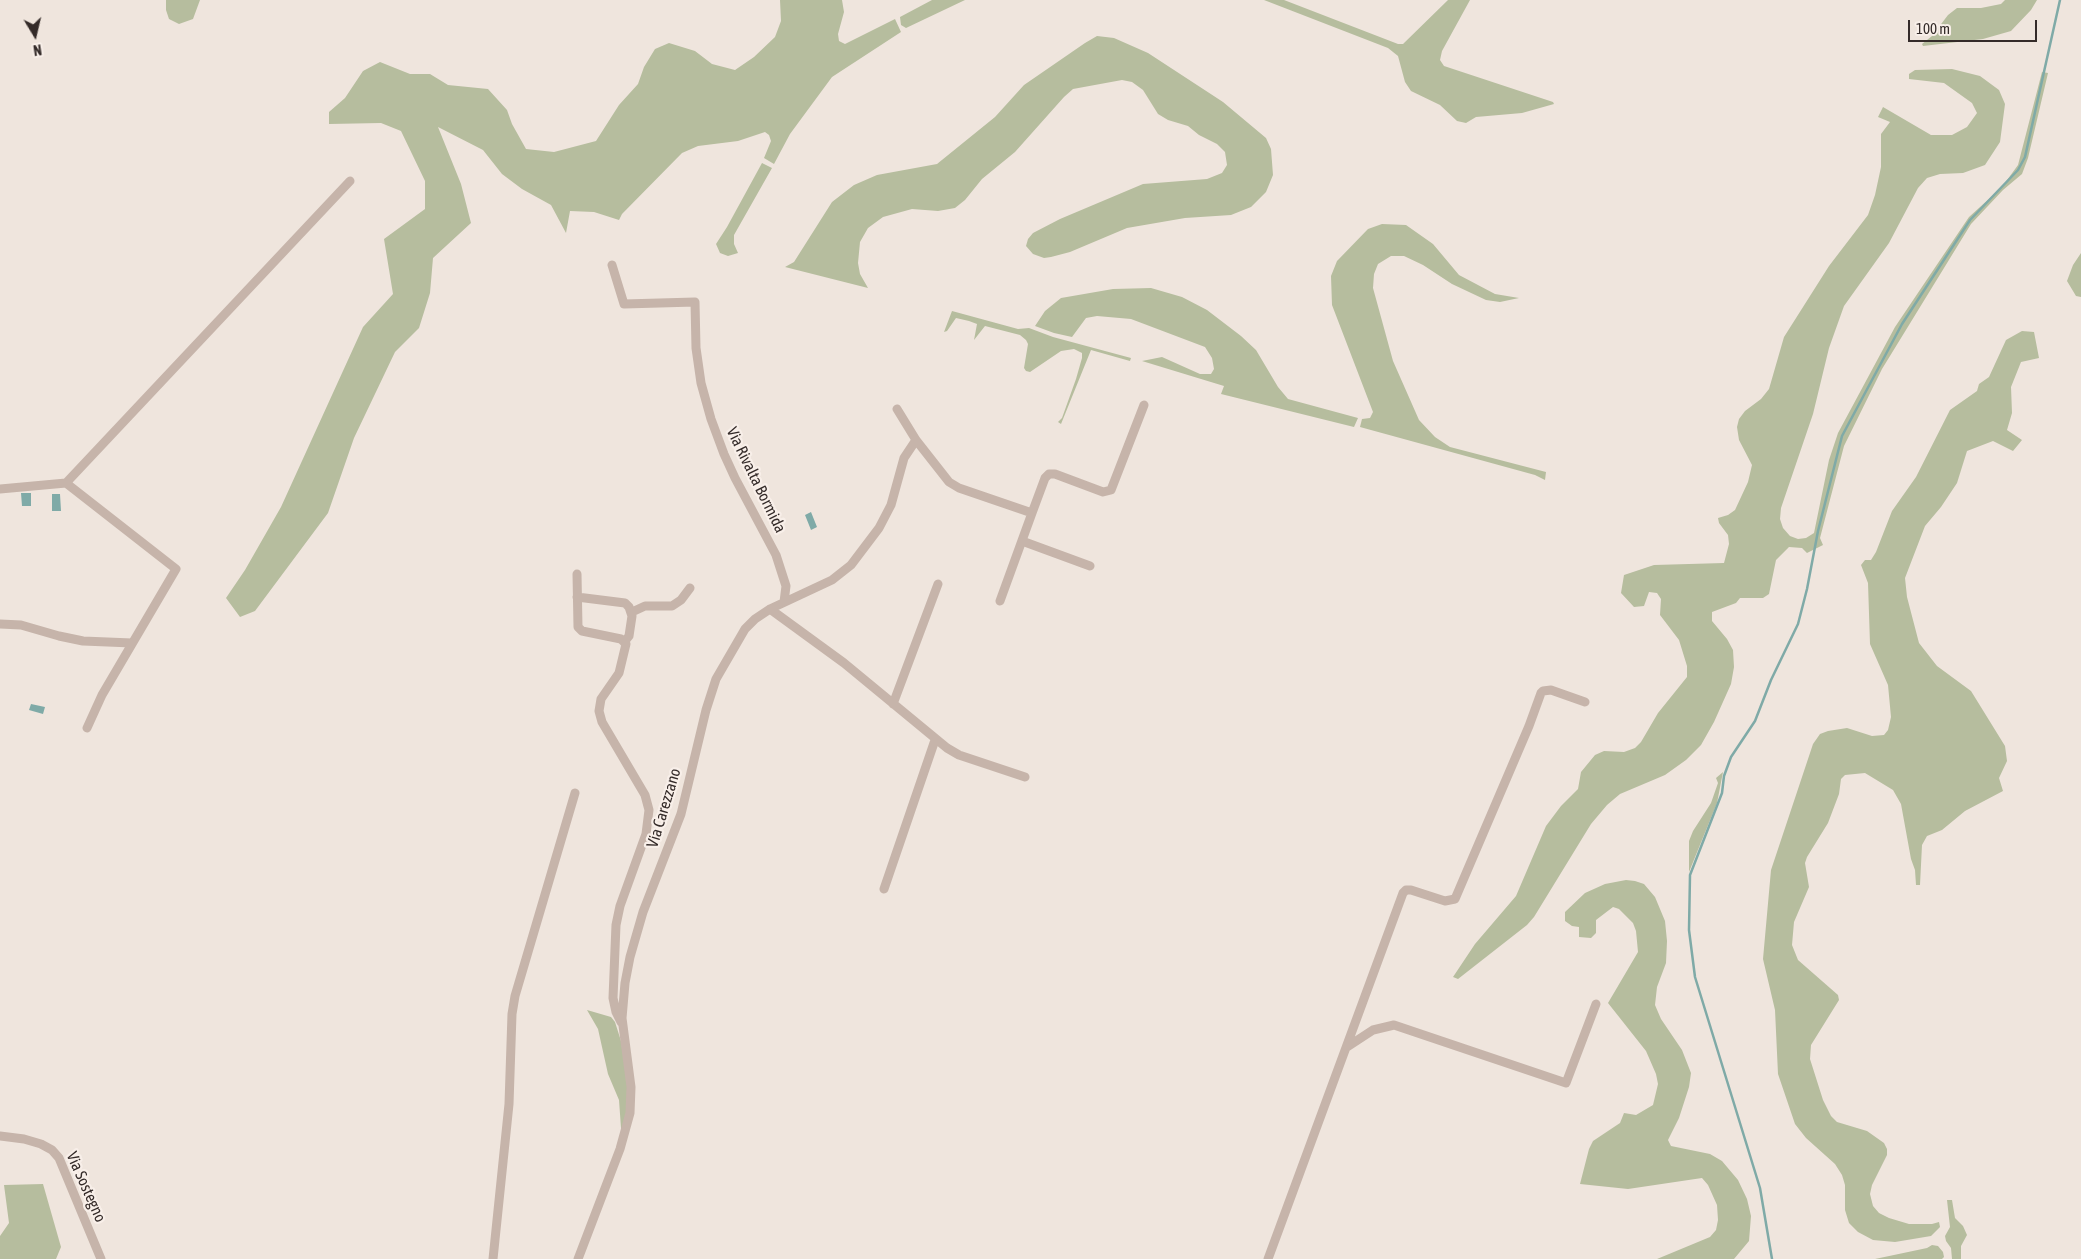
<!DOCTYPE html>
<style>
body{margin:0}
#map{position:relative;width:2081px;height:1259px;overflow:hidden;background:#efe5dd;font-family:"Asap Condensed",sans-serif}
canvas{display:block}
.north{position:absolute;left:10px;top:10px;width:50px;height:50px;-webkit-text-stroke:4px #f8efe9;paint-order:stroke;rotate:171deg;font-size:14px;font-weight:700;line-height:20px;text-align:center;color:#342b29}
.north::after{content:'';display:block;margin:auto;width:18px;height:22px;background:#342b29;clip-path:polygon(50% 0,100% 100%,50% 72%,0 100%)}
.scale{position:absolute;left:1908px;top:20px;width:129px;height:22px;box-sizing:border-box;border:2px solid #342b29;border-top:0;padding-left:6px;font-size:15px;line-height:18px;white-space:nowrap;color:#342b29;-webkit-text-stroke:4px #f8efe9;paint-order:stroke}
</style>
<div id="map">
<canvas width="2081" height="1259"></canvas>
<div class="north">N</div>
<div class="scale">100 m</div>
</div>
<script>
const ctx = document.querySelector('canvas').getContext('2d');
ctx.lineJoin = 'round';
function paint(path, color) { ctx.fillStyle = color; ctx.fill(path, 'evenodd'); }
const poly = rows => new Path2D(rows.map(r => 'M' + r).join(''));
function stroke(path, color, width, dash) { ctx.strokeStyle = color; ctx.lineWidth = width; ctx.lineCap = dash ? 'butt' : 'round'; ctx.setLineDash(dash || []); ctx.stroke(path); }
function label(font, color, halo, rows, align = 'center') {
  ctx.font = font + ' "Asap Condensed",sans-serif'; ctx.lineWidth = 4.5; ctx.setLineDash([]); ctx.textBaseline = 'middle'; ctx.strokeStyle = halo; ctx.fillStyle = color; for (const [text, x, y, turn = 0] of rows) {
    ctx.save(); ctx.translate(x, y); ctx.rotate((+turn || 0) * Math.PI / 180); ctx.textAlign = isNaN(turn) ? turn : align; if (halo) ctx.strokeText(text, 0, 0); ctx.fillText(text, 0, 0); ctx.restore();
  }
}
paint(poly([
 [166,0,200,0,193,19,179,24,169,19,166,10],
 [780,0,842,0,844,12,838,34,839,41,845,44,895,19,901,32,832,77,790,134,774,164,764,158,771,141,769,135,765,132,738,141,698,146,682,153,622,214,619,220,594,212,570,211,566,233,551,205,522,189,502,174,483,150,438,127,461,184,471,223,433,258,430,293,419,328,395,352,354,438,328,513,255,611,240,617,226,598,245,570,281,507,363,327,393,294,384,239,425,209,425,181,401,131,381,123,329,124,329,112,345,98,363,71,380,62,410,74,430,74,448,85,488,89,507,110,512,124,526,149,554,152,596,141,619,105,638,84,644,67,655,49,669,43,695,51,712,64,735,70,754,57,775,37,781,21],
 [932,0,965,0,906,28,901,25,900,17],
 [1264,0,1284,0,1398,44,1403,44,1448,0,1470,0,1442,51,1440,60,1444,66,1553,102,1554,104,1522,113,1476,117,1466,123,1457,121,1440,105,1411,91,1405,82,1398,56,1388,48],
 [2005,0,2037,0,2031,10,2011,31,1983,39,1923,46,1922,44,1932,36,1948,15,1957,8,1981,8,2001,4],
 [1097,36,1114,38,1148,53,1223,102,1266,138,1271,149,1273,175,1266,192,1251,207,1231,215,1185,218,1127,228,1070,252,1051,257,1044,258,1033,254,1026,246,1028,239,1033,233,1060,219,1143,184,1207,179,1222,173,1227,165,1225,152,1217,144,1199,135,1188,126,1168,120,1158,114,1143,90,1132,82,1122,80,1073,89,1064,97,1015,152,982,179,965,200,955,208,938,211,912,209,883,217,868,228,860,242,858,263,860,274,868,288,785,267,794,262,832,202,854,185,877,175,937,164,995,117,1024,85,1085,43],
 [1952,69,1980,76,1999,90,2005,104,2000,142,1985,165,1963,173,1940,174,1927,178,1918,188,1889,243,1844,306,1829,348,1813,414,1781,508,1780,519,1783,528,1790,536,1798,539,1806,538,1814,533,1829,460,1838,433,1895,327,1969,217,2002,187,2018,165,2042,72,2048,73,2028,158,2022,174,2003,190,1971,224,1882,369,1844,446,1820,538,1823,545,1807,553,1802,548,1789,547,1776,560,1769,594,1763,598,1740,598,1736,603,1712,612,1712,621,1727,639,1733,650,1734,667,1731,684,1714,722,1701,745,1686,760,1665,775,1620,794,1607,805,1591,824,1534,917,1527,925,1458,979,1453,977,1475,944,1516,896,1546,826,1561,806,1578,789,1581,772,1595,755,1604,751,1624,752,1635,748,1641,742,1658,713,1687,677,1687,666,1679,640,1660,615,1661,599,1657,593,1649,592,1644,606,1634,607,1621,593,1624,575,1654,565,1724,563,1729,544,1728,535,1719,523,1718,518,1728,515,1735,510,1748,482,1752,465,1739,440,1737,427,1739,419,1745,411,1761,399,1769,389,1784,337,1829,266,1868,215,1875,195,1881,167,1881,134,1890,122,1878,117,1883,107,1931,135,1952,135,1967,127,1977,113,1972,103,1944,83,1909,79,1909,74,1915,70],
 [762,163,772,168,734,235,734,244,738,253,728,256,720,253,716,244,727,227],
 [1382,224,1406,225,1433,244,1459,275,1495,294,1519,298,1500,302,1486,300,1452,284,1423,265,1404,256,1391,256,1378,264,1374,274,1373,288,1393,361,1419,420,1435,437,1450,447,1546,472,1545,480,1535,475,1360,427,1362,419,1370,418,1373,412,1332,305,1331,276,1337,261,1368,229],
 [2081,253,2081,297,2076,296,2067,281,2073,265],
 [1151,288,1182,297,1207,310,1241,336,1256,350,1278,387,1288,399,1358,418,1354,427,1221,394,1224,386,1142,361,1162,357,1200,374,1211,374,1214,369,1212,358,1205,347,1131,319,1097,316,1086,318,1072,337,1054,333,1035,326,1045,311,1061,298,1113,289],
 [952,311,1018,329,1029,328,1053,337,1131,358,1130,361,1091,350,1061,424,1058,422,1062,418,1076,379,1082,358,1082,353,1074,349,1061,351,1030,372,1026,371,1024,368,1028,344,1026,340,1020,335,985,326,974,340,977,324,969,321,956,318,947,331,944,332],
 [2022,331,2034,332,2039,358,2021,362,2011,387,2012,413,2007,430,2022,440,2013,451,1993,441,1967,451,1957,483,1941,507,1925,526,1905,578,1907,597,1919,643,1937,666,1971,691,2005,746,2007,761,1999,778,2003,791,1965,811,1942,830,1927,836,1922,845,1920,885,1916,885,1915,870,1911,859,1901,804,1893,790,1865,773,1845,775,1841,779,1839,794,1828,823,1807,857,1805,863,1809,887,1794,922,1792,945,1798,960,1838,995,1839,1000,1811,1045,1810,1059,1823,1100,1831,1116,1837,1122,1867,1131,1884,1143,1887,1149,1887,1155,1872,1185,1870,1194,1873,1206,1879,1213,1889,1218,1909,1224,1932,1224,1939,1222,1940,1227,1931,1236,1895,1242,1873,1240,1858,1232,1849,1223,1845,1210,1845,1185,1842,1175,1835,1164,1806,1138,1795,1124,1778,1074,1775,1010,1763,959,1771,870,1813,744,1820,734,1828,731,1847,728,1872,736,1884,735,1888,730,1891,717,1888,685,1870,644,1868,583,1861,565,1865,560,1871,560,1876,552,1892,511,1916,477,1950,410,1977,391,1979,384,1989,377,2006,340],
 [1723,772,1717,803,1689,872,1689,841,1693,831,1711,803,1718,783,1716,778],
 [1626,880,1635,881,1644,884,1655,897,1665,921,1667,941,1666,963,1657,987,1655,1005,1661,1019,1682,1050,1691,1073,1689,1087,1679,1118,1668,1140,1671,1146,1710,1154,1722,1161,1738,1180,1747,1199,1751,1216,1749,1241,1734,1259,1657,1259,1710,1237,1716,1230,1718,1220,1717,1205,1708,1185,1702,1178,1628,1189,1580,1184,1589,1149,1593,1141,1620,1123,1624,1113,1636,1115,1653,1105,1658,1084,1656,1074,1646,1051,1608,1003,1638,952,1636,931,1633,923,1619,909,1613,907,1596,920,1596,933,1591,938,1579,937,1579,927,1572,926,1565,921,1565,912,1585,893,1605,884],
 [587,1010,611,1017,615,1022,621,1041,628,1083,627,1108,623,1131,621,1128,619,1100,608,1074,598,1029],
 [43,1184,61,1247,56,1259,0,1259,0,1236,9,1223,4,1185],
 [1947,1200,1952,1200,1955,1218,1963,1226,1967,1235,1961,1246,1961,1259,1952,1259,1951,1248,1946,1241,1945,1236,1950,1227],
 [1932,1245,1938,1246,1943,1252,1944,1257,1942,1259,1875,1259,1927,1248]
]), '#b6bd9e');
paint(poly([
 [21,493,31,493,31,506,22,506],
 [52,494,60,494,61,511,52,511],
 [811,512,817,527,811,530,805,515],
 [31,704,45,707,43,714,29,710]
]), '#7faaa7');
stroke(poly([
 [1772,1259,1760,1188,1695,977,1689,930,1690,875,1722,793,1724,776,1731,757,1755,721,1771,680,1798,624,1807,589,1818,531,1842,436,1902,324,1970,220,2018,170,2025,157,2060,0]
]), '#7faaa7', 2.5);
stroke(poly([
 [612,265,624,304,695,302,696,348,701,383,711,419,724,454,735,478,776,555,786,586,784,602],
 [897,409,916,440,949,482,959,488,1032,513,1000,601],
 [66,483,176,569,102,695,87,728],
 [0,489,66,483,350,181],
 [1032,513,1045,478,1049,474,1055,474,1103,492,1111,490,1144,405],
 [1022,541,1090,566],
 [577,574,578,627,582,631,621,639,626,644,619,673,601,699,599,711,602,722,645,795,649,810,646,834,620,906,616,925,613,998,616,1012,621,1022],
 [577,597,625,603,629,607,632,616,629,636,625,641],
 [770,609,844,663,947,748,959,755,1025,777],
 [632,612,645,606,672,606,681,600,690,588],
 [0,624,21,625,59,636,83,641,132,643],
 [893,704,938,584],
 [884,889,935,740],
 [1347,1047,1373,1030,1394,1025,1566,1083,1596,1004],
 [0,1136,24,1139,41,1144,52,1150,59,1158,101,1259],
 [493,1259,509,1104,512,1014,515,996,575,793],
 [578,1259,620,1149,630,1113,631,1087,622,1018,625,983,630,957,643,912,681,814,706,710,716,679,745,629,755,619,770,609,832,580,851,565,879,528,891,505,904,458,916,440],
 [1268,1259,1403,893,1406,890,1411,890,1445,901,1455,899,1529,726,1541,693,1543,691,1551,690,1585,702]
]), '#c6b4aa', 9);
label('16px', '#342b29', '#f8efe9', [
 ["Via Rivalta Bormida",756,480,64],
 ["Via Carezzano",664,808,-73],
 ["Via Sostegno",86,1187,66]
]);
</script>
